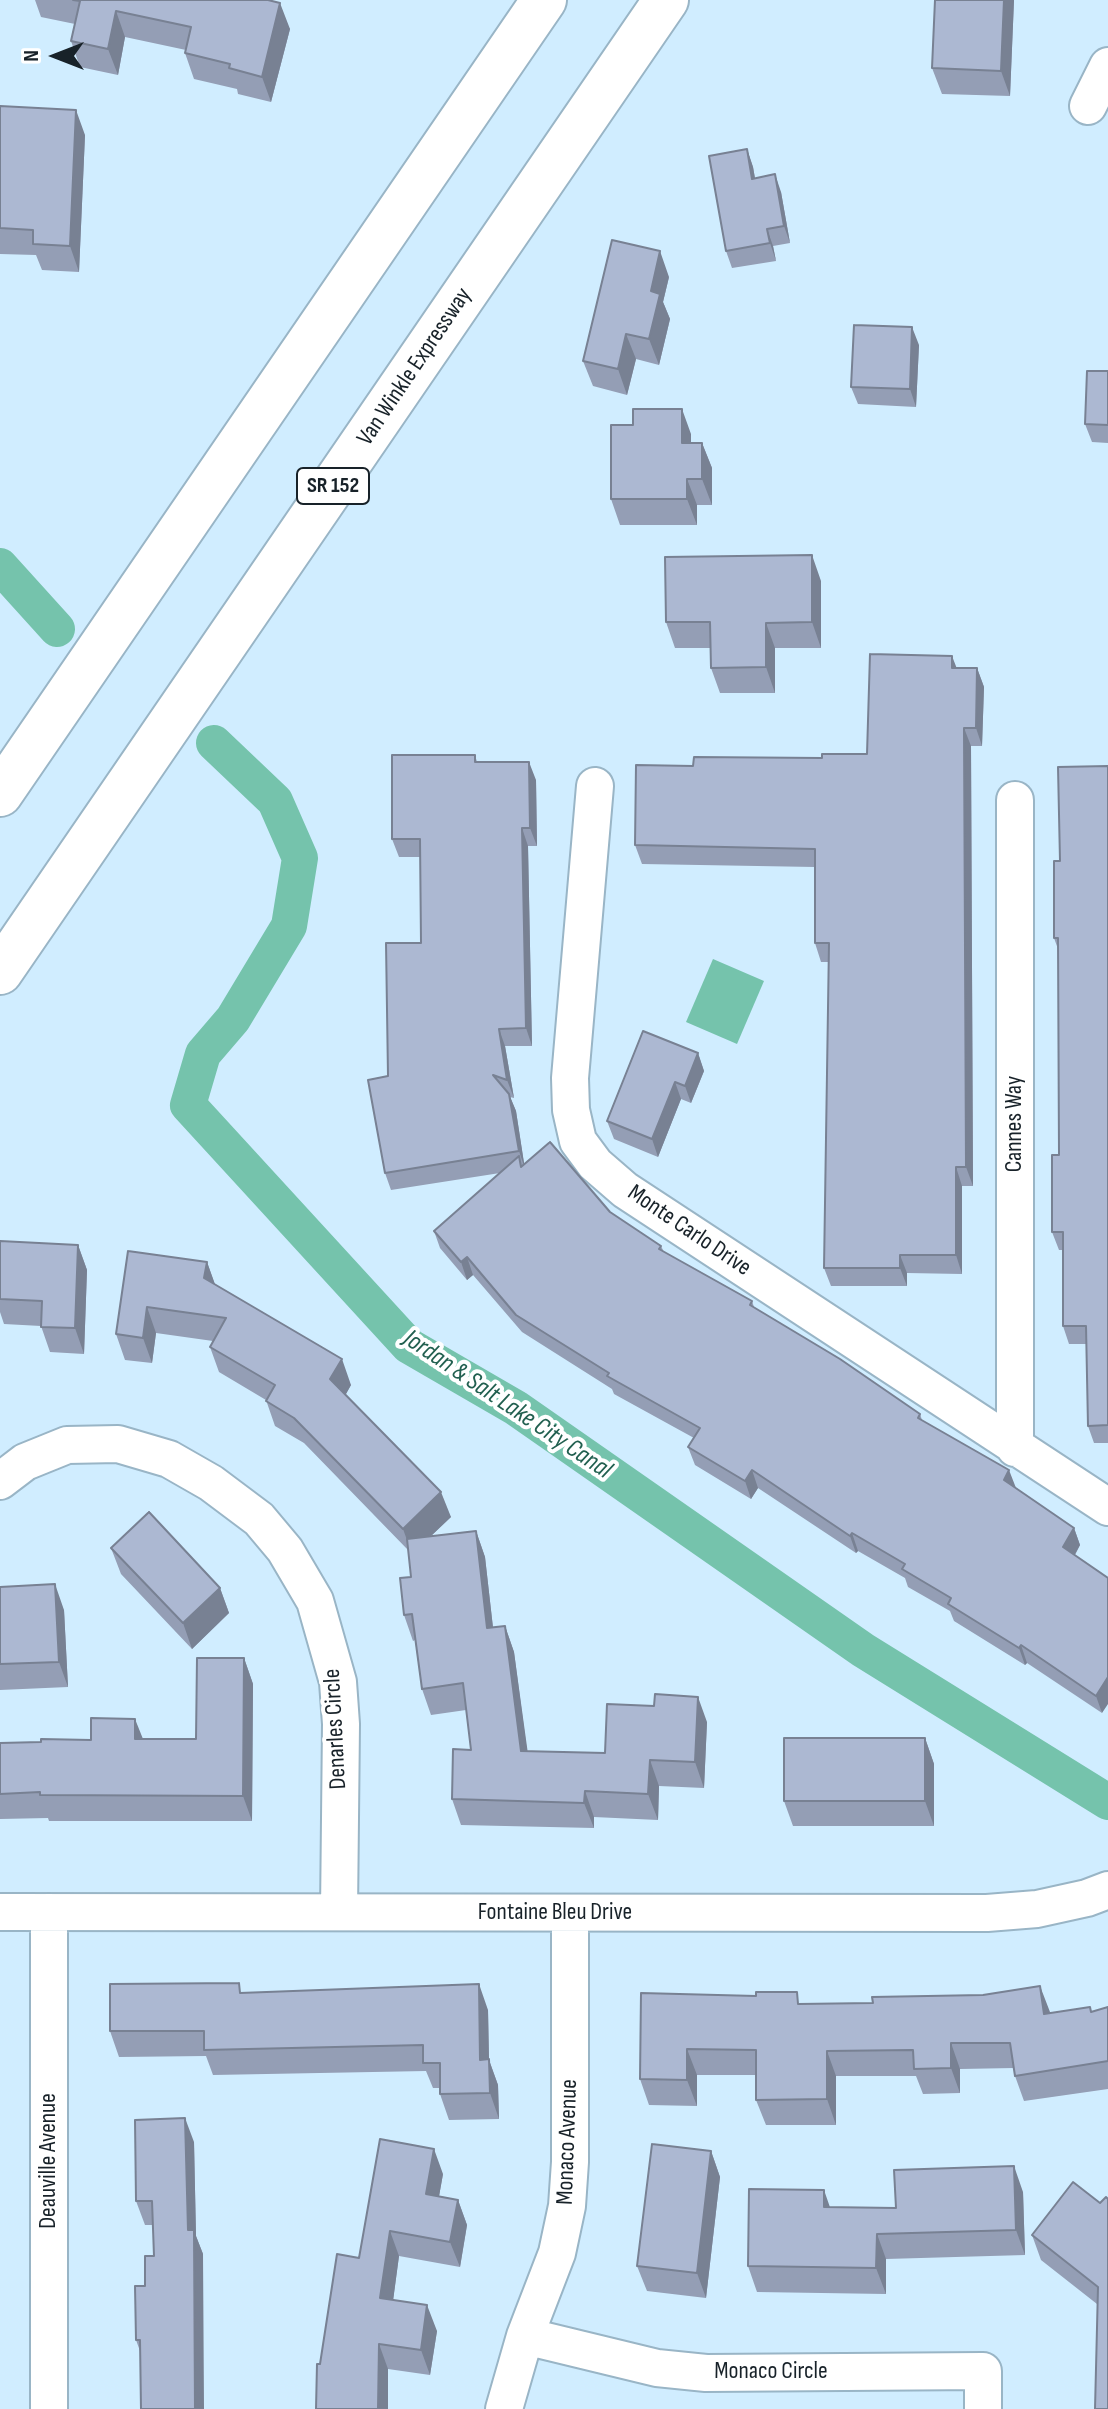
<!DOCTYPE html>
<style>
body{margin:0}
#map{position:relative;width:1108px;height:2409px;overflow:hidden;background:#d0edff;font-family:"Sofia Sans Condensed",sans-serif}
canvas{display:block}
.north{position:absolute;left:16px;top:16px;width:80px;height:80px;-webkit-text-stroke:6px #fff;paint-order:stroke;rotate:270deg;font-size:22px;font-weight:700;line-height:32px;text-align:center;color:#182229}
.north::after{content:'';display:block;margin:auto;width:28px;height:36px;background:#182229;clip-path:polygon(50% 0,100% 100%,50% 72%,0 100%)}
</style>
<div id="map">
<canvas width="1108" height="2409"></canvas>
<div class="north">N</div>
</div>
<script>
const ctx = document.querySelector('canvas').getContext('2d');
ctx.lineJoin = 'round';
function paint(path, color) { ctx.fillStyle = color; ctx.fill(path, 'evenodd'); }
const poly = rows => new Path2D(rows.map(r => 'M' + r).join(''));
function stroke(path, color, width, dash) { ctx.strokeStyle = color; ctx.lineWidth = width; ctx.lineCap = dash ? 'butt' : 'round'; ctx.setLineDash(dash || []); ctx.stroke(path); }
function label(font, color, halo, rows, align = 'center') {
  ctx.font = font + ' "Sofia Sans Condensed",sans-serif'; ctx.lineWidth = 8; ctx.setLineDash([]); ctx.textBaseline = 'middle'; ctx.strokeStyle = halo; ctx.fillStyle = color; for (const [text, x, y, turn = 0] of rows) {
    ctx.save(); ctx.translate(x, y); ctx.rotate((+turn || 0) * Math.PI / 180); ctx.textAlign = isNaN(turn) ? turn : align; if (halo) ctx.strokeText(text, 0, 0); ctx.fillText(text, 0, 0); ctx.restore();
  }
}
paint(poly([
 [713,959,764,981,737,1044,686,1022]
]), '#75c3ac');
stroke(poly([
 [0,566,57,629],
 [214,743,275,801,300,858,289,926,233,1019,203,1054,188,1105,409,1346,516,1408,863,1650,1108,1802]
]), '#75c3ac', 36);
const street = poly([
 [1088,106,1108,66],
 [595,786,570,1078,571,1110,578,1141,595,1164,625,1190,1108,1507],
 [1015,800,1015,1448],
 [0,1481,25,1462,67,1445,118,1444,169,1459,211,1483,259,1519,285,1550,315,1601,338,1682,341,1724,339,1912],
 [0,1912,987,1913,1037,1909,1087,1898,1108,1890],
 [49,1912,49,2409],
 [525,2336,657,2368,706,2373,983,2371,983,2409],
 [504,2409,525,2336,557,2253,567,2206,570,2162,570,1914]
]);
const primary = poly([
 [0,794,544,0],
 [0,972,666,0]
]);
stroke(street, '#99b5c6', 40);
stroke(primary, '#99b5c6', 48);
stroke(street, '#fff', 36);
stroke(primary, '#fff', 44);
paint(poly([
 [35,0,268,0,290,29,271,102,238,94,237,89,194,79,185,53,186,50,125,37,118,75,80,67,71,41,75,24,41,17],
 [935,0,1014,0,1010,96,942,94,932,68],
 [0,106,85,135,79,272,42,270,36,255,0,254],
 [747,149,753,167,755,178,781,192,790,243,773,246,776,261,732,268,726,251],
 [669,277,663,302,670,319,659,365,636,359,627,395,593,386,583,361],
 [919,345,916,407,858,404,851,387],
 [1108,371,1108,443,1092,442,1085,424],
 [691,434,691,443,702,443,712,468,712,505,697,505,697,525,620,525,611,499],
 [821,581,821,648,775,648,775,693,720,693,711,668,711,648,675,648,666,622],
 [956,668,977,668,984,687,982,746,971,746,973,1186,962,1186,962,1274,907,1273,907,1286,831,1286,824,1268,829,962,821,962,815,943,815,867,642,864,635,845,693,766,822,758,867,754],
 [475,755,477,762,536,780,537,846,528,846,532,1046,505,1046,514,1098,510,1097,516,1111,524,1164,610,1212,661,1246,664,1252,752,1301,754,1307,920,1414,922,1420,1016,1488,1074,1528,1080,1545,1075,1555,1102,1713,1027,1663,1025,1665,954,1621,950,1611,908,1587,905,1578,858,1551,856,1553,758,1488,751,1499,695,1465,688,1447,694,1438,614,1394,612,1389,522,1332,473,1275,467,1280,440,1248,434,1231,500,1173,391,1190,385,1173,421,943,420,857,399,857,392,839],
 [1108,766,1108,1443,1094,1443,1088,1426,1086,1344,1069,1344,1063,1326,1063,1250,1059,1250,1052,1232,1059,1155,1058,949,1054,938,1060,861],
 [698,1053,704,1071,691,1103,681,1099,658,1157,614,1139,607,1121],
 [0,1241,78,1245,87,1270,84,1354,50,1352,41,1326,4,1324,0,1312],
 [128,1251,207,1262,215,1285,351,1385,345,1395,451,1517,431,1536,476,1531,485,1557,493,1628,505,1626,514,1652,527,1751,605,1753,707,1722,704,1788,659,1786,658,1820,594,1817,594,1828,461,1825,452,1799,471,1750,466,1710,431,1715,422,1689,415,1640,413,1641,404,1615,411,1577,408,1550,304,1443,275,1426,266,1400,219,1372,210,1347,213,1341,156,1333,152,1363,125,1360,116,1334],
 [111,1548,220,1588,229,1613,192,1649,121,1574],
 [0,1587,64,1610,68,1687,0,1690],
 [244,1658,253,1684,252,1821,49,1821,48,1818,0,1819,0,1743,143,1739,196,1739],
 [925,1738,934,1764,934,1826,793,1826,784,1801],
 [243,1992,488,2010,489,2060,498,2085,499,2119,449,2120,440,2094,440,2088,433,2088,426,2071,213,2075,206,2056,119,2057,110,2031],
 [641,1993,801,2004,1050,2013,1090,2007,1092,2012,1108,2007,1108,2089,1024,2101,1015,2076,1014,2068,960,2069,960,2093,923,2094,916,2076,836,2076,836,2125,766,2125,756,2100,756,2075,697,2075,697,2106,649,2105,640,2079],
 [194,2142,196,2236,203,2254,140,2351,136,2340,145,2286,154,2256,153,2225,145,2225,136,2201],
 [711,2151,720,2177,706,2298,647,2291,637,2266],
 [443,2174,439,2196,458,2200,467,2225,460,2267,399,2256,393,2300,437,2331,430,2375,388,2369,388,2409,316,2409,359,2258],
 [1023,2192,1025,2255,886,2259,886,2294,757,2292,748,2266,830,2207,896,2208],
 [1100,2203,1097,2304,1041,2260,1032,2235]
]), '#949eb5');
paint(poly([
 [1004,0,1014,0,1010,96,1001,71],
 [280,3,290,29,271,102,262,77],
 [116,11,125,37,118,75,108,49],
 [76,110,85,135,79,272,70,246],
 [747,149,753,167,758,196,752,179],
 [775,174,781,192,790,243,784,226],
 [767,229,773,246,776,261,770,243],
 [660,251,669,277,663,302,670,319,659,365,649,339,651,291],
 [912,327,919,345,916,407,910,389],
 [626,334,636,359,627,395,618,369],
 [682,409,691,434,691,468,682,443],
 [702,443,712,468,712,505,702,479],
 [687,479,697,505,697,525,687,499],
 [812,555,821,581,821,648,812,622],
 [766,623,775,648,775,693,766,667],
 [952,656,959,674,952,668],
 [977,668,984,687,982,746,976,728],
 [964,728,971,746,973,1186,966,1167],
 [529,762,536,780,537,846,530,828],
 [522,828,528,846,532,1046,526,1028],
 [499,1029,505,1046,514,1098,507,1080],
 [698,1053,704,1071,691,1103,685,1086],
 [675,1082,681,1099,658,1157,652,1139],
 [509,1094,516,1111,525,1169,519,1151],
 [956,1167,962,1186,962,1274,956,1255],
 [78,1245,87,1270,84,1354,75,1328],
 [900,1255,907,1273,907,1286,900,1268],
 [467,1257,473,1275,467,1280,461,1262],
 [207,1262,216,1287,204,1278],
 [147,1307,156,1333,152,1363,143,1338],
 [342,1359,351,1385,340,1405,330,1379],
 [752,1470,758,1488,751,1499,745,1481],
 [1009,1470,1016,1488,1004,1480],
 [441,1492,451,1517,412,1554,403,1529],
 [1074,1528,1080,1545,1069,1565,1063,1547],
 [476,1531,485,1557,496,1654,487,1628],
 [852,1533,858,1551,856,1553,850,1536],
 [55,1584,64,1610,68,1687,59,1662],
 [220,1588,229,1613,192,1649,183,1623],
 [505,1626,514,1652,531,1776,521,1751],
 [1021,1645,1027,1663,1025,1665,1019,1648],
 [244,1658,253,1684,252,1821,243,1796],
 [1108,1677,1108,1704,1102,1713,1096,1696],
 [698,1697,707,1722,704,1788,695,1762],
 [135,1719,145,1744,135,1739],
 [925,1738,934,1764,934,1826,925,1801],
 [650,1760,659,1786,658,1820,648,1794],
 [585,1791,594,1817,594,1828,584,1803],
 [479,1984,488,2010,489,2060,498,2085,499,2119,490,2093,480,2060],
 [1040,1986,1050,2012,1054,2039,1044,2014],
 [951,2043,960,2069,960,2093,951,2068],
 [687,2049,697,2075,697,2106,687,2080],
 [827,2051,836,2076,836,2125,827,2099],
 [185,2118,194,2142,196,2236,203,2254,204,2409,195,2409,188,2230],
 [434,2149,443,2174,435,2219,426,2194],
 [711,2151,720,2177,706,2298,697,2273],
 [1014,2166,1023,2192,1025,2255,1016,2230],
 [824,2190,833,2216,824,2207],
 [458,2200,467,2225,460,2267,450,2242],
 [390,2231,399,2256,390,2324,380,2298],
 [877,2234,886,2259,886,2294,876,2268],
 [427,2305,437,2331,430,2375,421,2350],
 [379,2344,388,2369,388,2409,378,2409]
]), '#788193');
const building = poly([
 [73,0,268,0,280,3,262,77,229,68,230,64,185,53,191,27,116,11,108,49,71,41,80,1,73,0],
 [935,0,1004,0,1001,71,932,68,935,0],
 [0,106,76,110,70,246,33,244,33,230,0,228,0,106],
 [747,149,752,179,775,174,784,226,767,229,770,243,726,251,709,156,747,149],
 [612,240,660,251,651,291,660,294,649,339,626,334,618,369,583,361,612,240],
 [854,325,912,327,910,389,851,387,854,325],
 [1087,371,1108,371,1108,425,1085,424,1087,371],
 [633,409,682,409,682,443,702,443,702,479,687,479,687,499,611,499,611,425,633,425,633,409],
 [812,555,812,622,766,623,766,667,711,668,710,622,666,622,665,557,812,555],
 [870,654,952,656,952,668,977,668,976,728,964,728,966,1167,956,1167,956,1255,900,1255,900,1268,824,1268,829,943,815,943,815,849,635,845,636,765,693,766,694,757,822,758,822,754,867,754,870,654],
 [392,755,475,755,475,762,529,762,530,828,522,828,526,1028,499,1029,507,1080,493,1075,509,1094,519,1151,385,1173,368,1080,388,1076,386,943,421,943,420,839,392,839,392,755],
 [1108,766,1108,1425,1088,1426,1086,1326,1063,1326,1063,1232,1052,1232,1052,1155,1059,1155,1058,938,1054,938,1054,861,1060,861,1058,767,1108,766],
 [643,1031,698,1053,685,1086,675,1082,652,1139,607,1121,643,1031],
 [550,1142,610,1212,661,1246,659,1249,752,1301,750,1305,840,1359,920,1414,918,1418,1009,1470,1004,1480,1074,1528,1063,1547,1108,1578,1108,1677,1096,1696,1021,1645,1019,1648,948,1604,951,1598,902,1569,905,1564,852,1533,850,1536,752,1470,745,1481,688,1447,700,1428,607,1376,609,1373,516,1315,467,1257,461,1262,434,1231,519,1156,521,1167,550,1142],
 [0,1241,78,1245,75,1328,41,1327,42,1301,0,1299,0,1241],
 [128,1251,207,1262,204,1278,342,1359,330,1379,441,1492,403,1529,294,1418,266,1401,275,1385,210,1347,226,1318,147,1307,143,1338,116,1334,128,1251],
 [149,1512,220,1588,183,1623,111,1548,149,1512],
 [476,1531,487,1628,505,1626,521,1751,605,1753,607,1704,654,1706,655,1694,698,1697,695,1762,650,1760,648,1794,585,1791,584,1803,452,1799,453,1749,471,1750,463,1683,422,1689,412,1614,404,1615,400,1578,411,1577,407,1539,476,1531],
 [55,1584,59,1662,0,1664,0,1587,55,1584],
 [197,1658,244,1658,243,1796,40,1795,40,1792,0,1794,0,1743,41,1742,41,1739,91,1740,91,1718,135,1719,135,1739,196,1739,197,1658],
 [784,1738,925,1738,925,1801,784,1801,784,1738],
 [239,1983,240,1993,479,1984,480,2060,489,2059,490,2093,440,2094,440,2063,423,2063,423,2045,204,2050,204,2031,110,2031,110,1984,239,1983],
 [1040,1986,1044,2014,1090,2007,1091,2012,1108,2007,1108,2061,1015,2076,1010,2043,951,2043,951,2068,914,2069,913,2050,827,2051,827,2099,756,2100,756,2050,687,2049,687,2080,640,2079,641,1993,756,1996,756,1992,797,1992,798,2004,873,2003,872,1997,983,1995,1040,1986],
 [185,2118,188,2230,194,2230,195,2409,141,2409,140,2340,136,2340,135,2286,145,2286,145,2256,154,2256,152,2201,136,2201,135,2120,185,2118],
 [380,2139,434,2149,426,2194,458,2200,450,2242,390,2231,380,2298,427,2305,421,2350,379,2344,378,2409,316,2409,317,2364,320,2364,337,2254,359,2258,380,2139],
 [652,2144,711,2151,697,2273,637,2266,652,2144],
 [1014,2166,1016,2230,877,2234,876,2268,748,2266,749,2189,824,2190,824,2207,896,2208,894,2170,1014,2166],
 [1073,2182,1100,2203,1106,2197,1108,2199,1108,2409,1095,2409,1098,2287,1032,2235,1073,2182]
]);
paint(building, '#acb8d2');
stroke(building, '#788193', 2);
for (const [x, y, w] of [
 [333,486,72]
]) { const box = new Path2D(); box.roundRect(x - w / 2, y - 18, w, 36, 6); ctx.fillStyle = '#fff'; ctx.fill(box); stroke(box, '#182229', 2); }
label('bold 22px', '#182229', null, [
 ["SR 152",333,486]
]);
label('24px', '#182229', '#fff', [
 ["Van Winkle Expressway",415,367,-56],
 ["Cannes Way",1015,1124,-90],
 ["Monte Carlo Drive",689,1231,34],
 ["Denarles Circle",336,1729,-93],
 ["Fontaine Bleu Drive",555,1913],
 ["Monaco Avenue",568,2142,-88],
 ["Deauville Avenue",49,2161,-90],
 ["Monaco Circle",771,2372]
]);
label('italic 26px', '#226050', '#fff', [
 ["Jordan & Salt Lake City Canal",507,1405,34]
]);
</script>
